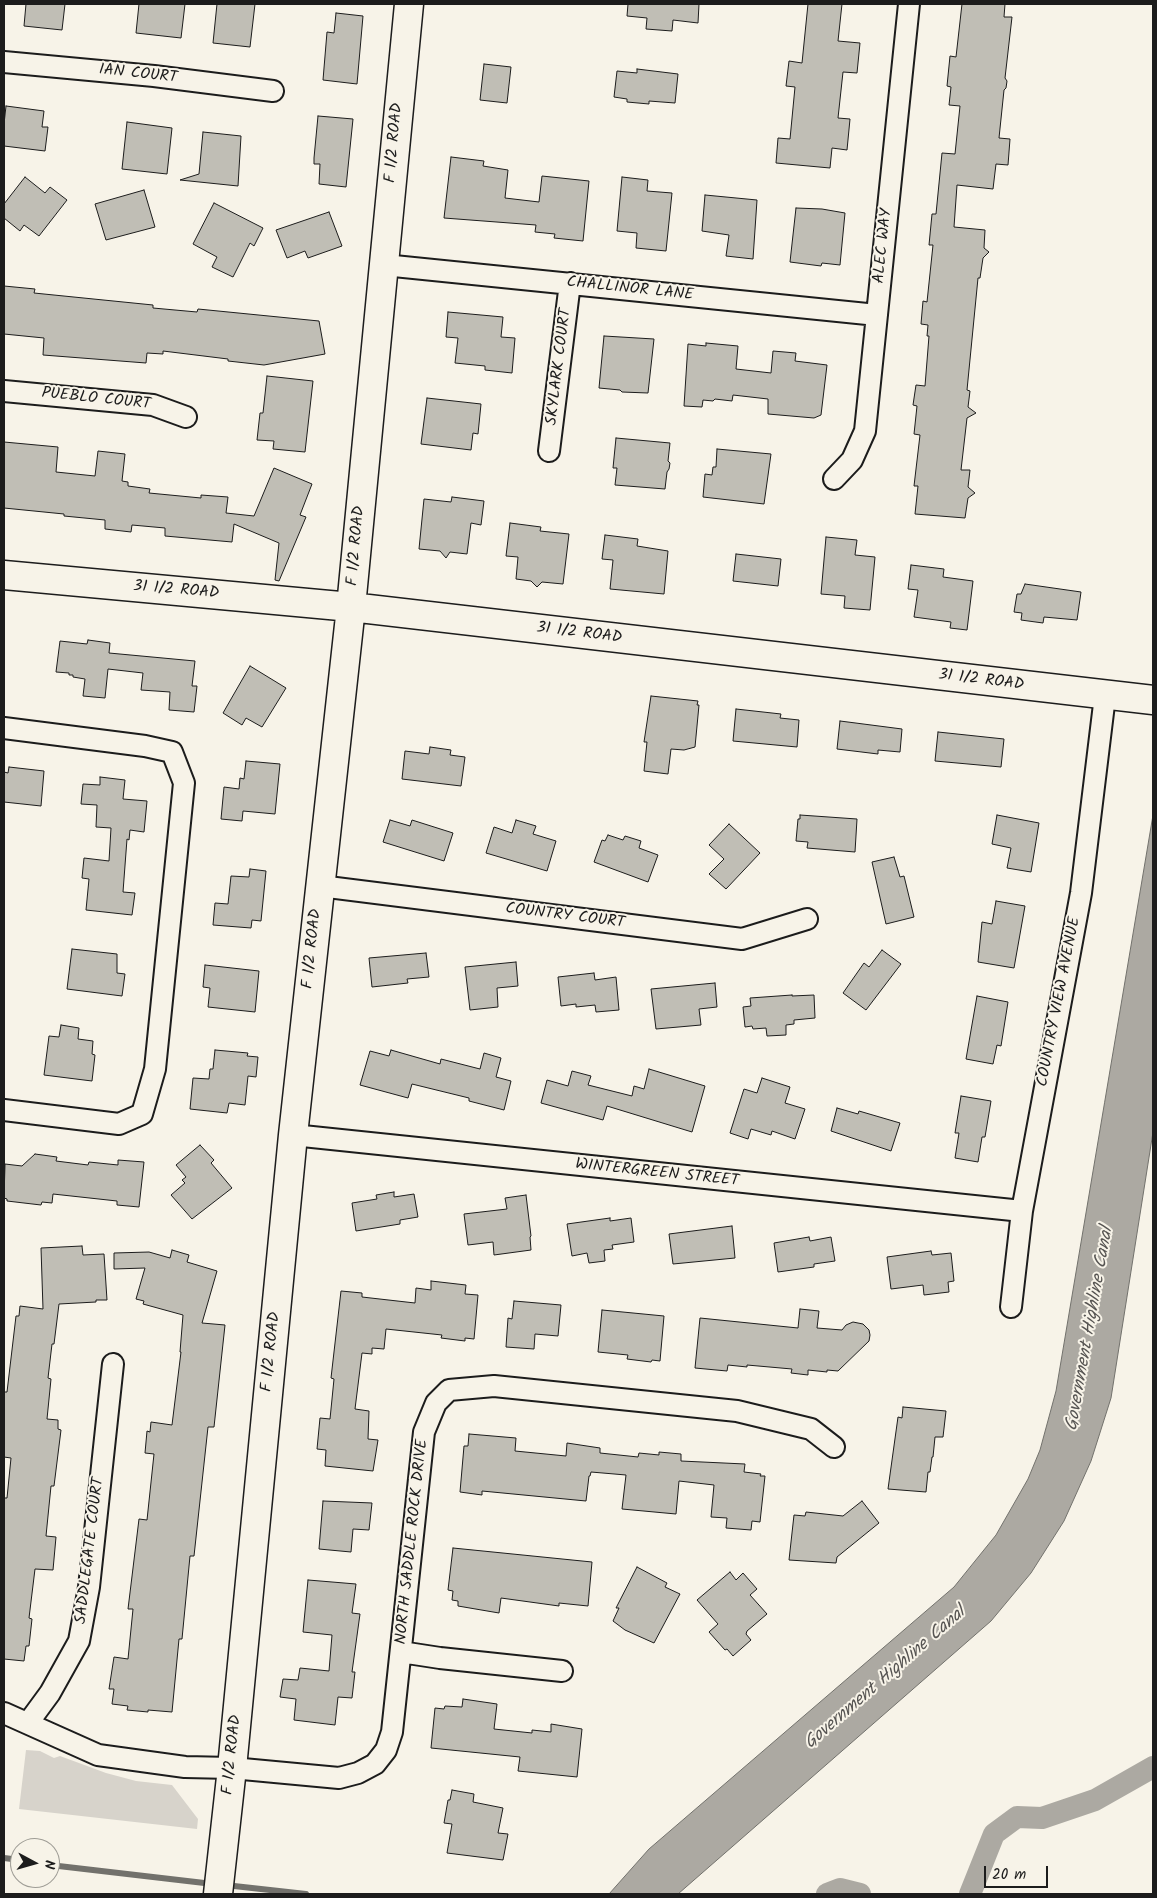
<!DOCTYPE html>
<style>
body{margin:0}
#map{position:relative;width:1157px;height:1898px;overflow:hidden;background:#f7f3e8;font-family:Kalam,sans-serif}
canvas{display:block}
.frame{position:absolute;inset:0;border:5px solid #1c1c1c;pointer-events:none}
.north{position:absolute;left:10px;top:1838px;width:50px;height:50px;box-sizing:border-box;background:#f7f3e8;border:1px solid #9f9d96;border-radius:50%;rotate:96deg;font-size:14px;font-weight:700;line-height:20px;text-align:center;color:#1c1c1c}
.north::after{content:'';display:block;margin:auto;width:18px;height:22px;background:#1c1c1c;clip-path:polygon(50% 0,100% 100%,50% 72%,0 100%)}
.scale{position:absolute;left:984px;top:1866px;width:64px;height:22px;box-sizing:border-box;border:2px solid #1c1c1c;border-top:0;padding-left:6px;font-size:15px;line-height:18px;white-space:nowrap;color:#1c1c1c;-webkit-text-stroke:4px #f7f3e8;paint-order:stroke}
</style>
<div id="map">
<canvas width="1157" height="1898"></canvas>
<div class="frame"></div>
<div class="north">N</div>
<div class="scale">20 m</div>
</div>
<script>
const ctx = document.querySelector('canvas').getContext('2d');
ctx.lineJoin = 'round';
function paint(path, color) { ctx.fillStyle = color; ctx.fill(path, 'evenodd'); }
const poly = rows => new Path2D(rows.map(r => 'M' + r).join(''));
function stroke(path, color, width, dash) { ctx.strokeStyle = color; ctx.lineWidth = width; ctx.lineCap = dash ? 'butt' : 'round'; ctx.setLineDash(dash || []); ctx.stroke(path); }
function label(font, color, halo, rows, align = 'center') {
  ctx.font = font + ' Kalam,sans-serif'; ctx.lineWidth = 4; ctx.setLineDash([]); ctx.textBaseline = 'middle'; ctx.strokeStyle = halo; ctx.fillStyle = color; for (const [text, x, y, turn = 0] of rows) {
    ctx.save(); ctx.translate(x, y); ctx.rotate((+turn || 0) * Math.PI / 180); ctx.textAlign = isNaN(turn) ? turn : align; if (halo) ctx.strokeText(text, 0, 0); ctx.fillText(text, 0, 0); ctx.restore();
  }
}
paint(poly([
 [26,1750,40,1751,54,1758,60,1756,106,1773,136,1781,172,1785,198,1819,197,1829,19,1809]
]), '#d7d3cb');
const water = poly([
 [1153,815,1153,1132,1111,1398,1091,1461,1064,1521,1031,1573,991,1621,678,1894,609,1894,649,1849,954,1587,996,1535,1028,1479,1040,1450,1056,1391,1153,815]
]);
paint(water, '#aca9a2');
stroke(water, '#72716c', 1);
stroke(poly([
 [4,1858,20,1860],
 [50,1865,213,1884],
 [225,1885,306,1894]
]), '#72716c', 6);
stroke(poly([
 [827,1894,840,1889,860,1894],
 [970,1894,994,1834,1017,1817,1042,1818,1095,1800,1153,1767]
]), '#aca9a2', 22);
const building = poly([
 [26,4,65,4,62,30,24,26,26,4],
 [139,4,185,4,181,38,136,33,139,4],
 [217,4,255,4,250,47,213,43,217,4],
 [628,4,699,4,698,23,673,20,672,31,646,29,647,18,627,16,628,4],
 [808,4,842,4,838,41,860,43,857,73,843,72,838,118,850,119,847,150,832,148,830,168,776,163,778,138,790,139,795,87,786,86,789,61,802,63,808,4],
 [962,4,1005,4,1004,17,1012,17,1005,78,1007,81,1006,88,1004,90,999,138,1010,139,1008,165,996,164,993,189,957,185,954,227,985,230,984,248,989,252,983,258,980,278,978,278,967,390,970,391,968,407,976,413,967,418,961,470,970,470,968,487,975,493,968,498,965,518,915,514,918,486,914,486,920,435,914,434,917,406,913,405,916,385,925,386,929,336,927,336,928,325,921,324,923,301,927,302,933,245,929,245,932,214,936,214,942,153,955,154,960,106,949,105,951,87,947,86,950,56,956,57,962,4],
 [336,13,363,16,357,84,323,80,327,32,334,33,336,13],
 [484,64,511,67,507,103,480,100,484,64],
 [637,69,678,74,675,103,649,101,649,104,627,102,627,99,614,97,617,71,637,73,637,69],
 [6,106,44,111,42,127,48,127,45,151,4,146,4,124,6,106],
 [318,116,353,119,346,187,319,184,320,164,314,164,314,158,318,116],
 [127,122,172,128,167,174,122,169,127,122],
 [203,132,241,136,238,186,180,180,199,174,203,132],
 [451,157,484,161,483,166,508,170,505,198,539,202,542,176,589,181,583,241,554,238,555,234,535,232,536,225,444,218,451,157],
 [25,177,45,193,50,187,67,200,39,236,24,225,20,231,4,218,4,204,25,177],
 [622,177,648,180,647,191,672,193,666,251,636,248,637,233,617,231,622,177],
 [144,190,155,227,106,240,95,204,144,190],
 [705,195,757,200,753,259,726,256,729,235,702,231,705,195],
 [214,203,263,228,254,246,250,243,233,277,212,267,217,257,193,244,214,203],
 [796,208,822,209,845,213,840,265,822,263,821,266,790,262,796,208],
 [329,212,342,246,308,258,305,251,287,258,276,230,329,212],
 [4,286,35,289,34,293,153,305,153,308,197,312,198,309,319,321,325,354,264,365,228,361,228,359,163,351,163,354,147,353,146,363,43,355,44,338,4,334,4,286],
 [448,312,503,317,501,337,515,338,512,373,485,370,485,366,455,363,458,338,446,337,448,312],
 [604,336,654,339,648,393,622,392,620,390,599,388,604,336],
 [706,343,738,346,736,369,771,373,773,351,796,353,795,361,827,365,821,415,814,418,768,414,768,399,733,395,732,401,715,399,713,401,703,400,702,407,684,406,688,344,706,346,706,343],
 [267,376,313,381,305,452,273,449,274,441,257,440,260,413,263,413,267,376],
 [427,398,481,404,478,434,473,433,471,450,421,444,427,398],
 [616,438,670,443,668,461,670,463,669,469,667,472,665,489,615,485,617,468,613,468,616,438],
 [4,442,58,447,56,472,95,476,98,451,125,454,122,481,128,482,128,486,150,489,149,493,201,498,201,495,228,497,226,513,254,516,274,468,312,484,300,515,306,517,279,581,275,580,279,543,234,524,232,542,165,536,165,528,132,525,131,532,105,529,105,520,64,516,64,514,4,508,4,442],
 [717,449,771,454,764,504,703,497,705,474,712,475,713,467,716,467,717,449],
 [452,497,484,501,481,525,471,523,467,554,450,552,446,558,440,551,419,549,424,499,451,502,452,497],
 [510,523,541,527,540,531,569,534,563,584,542,582,537,587,531,581,516,579,518,557,506,556,510,523],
 [605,535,638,539,637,546,668,551,664,594,610,589,613,560,602,559,605,535],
 [826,537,857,540,855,555,875,557,870,610,844,608,845,596,821,594,826,537],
 [736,554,781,559,778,586,733,581,736,554],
 [911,565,944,569,943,577,973,581,967,630,950,628,951,622,914,617,918,590,908,589,911,565],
 [1025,584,1081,592,1077,620,1044,617,1043,623,1021,620,1022,613,1014,612,1017,594,1021,594,1025,584],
 [88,640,110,643,109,653,195,661,192,686,197,686,194,712,169,710,170,692,141,690,143,673,108,669,105,698,83,696,85,679,73,677,73,675,69,675,69,673,56,672,60,641,87,644,88,640],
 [250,666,286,688,262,727,246,718,242,725,223,713,250,666],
 [651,696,698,701,697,705,699,705,695,747,684,750,671,749,668,774,644,771,647,742,644,742,651,696],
 [736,709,781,714,780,718,799,720,797,747,733,741,736,709],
 [840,721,902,729,900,752,878,750,878,754,837,749,840,721],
 [938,732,1004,739,1001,767,935,761,938,732],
 [430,747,451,750,450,755,465,757,461,786,402,779,405,751,429,754,430,747],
 [246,761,280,764,275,814,243,811,242,821,221,819,224,787,239,789,240,778,244,779,246,761],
 [9,767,44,771,41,806,4,802,4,772,8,773,9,767],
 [100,777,125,780,123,799,147,801,144,832,130,830,129,840,127,839,123,892,135,893,132,915,86,910,89,879,82,878,84,858,109,861,111,828,96,827,97,805,81,804,83,784,100,785,100,777],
 [800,815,857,819,855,852,807,848,808,842,796,841,798,819,800,819,800,815],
 [997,815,1039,823,1031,872,1007,868,1011,848,992,844,997,815],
 [390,820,410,826,412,820,453,833,444,861,383,842,390,820],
 [516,820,536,826,533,834,556,841,547,871,486,853,494,827,512,833,516,820],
 [729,824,760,853,726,889,709,874,724,859,709,845,729,824],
 [608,835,623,840,625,836,641,841,639,848,658,855,648,882,594,862,602,840,605,841,608,835],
 [894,857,900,877,904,876,914,917,886,924,872,862,894,857],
 [250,869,266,871,261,921,252,920,251,928,213,925,215,903,228,904,231,876,249,877,250,869],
 [996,901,1025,906,1014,968,978,962,982,922,992,924,996,901],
 [72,949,117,954,117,973,125,974,122,996,67,989,72,949],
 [882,950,901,964,866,1010,843,993,864,963,869,967,882,950],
 [426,953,429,977,407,979,408,983,372,987,369,958,426,953],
 [516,962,518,986,497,988,498,1007,470,1010,465,967,516,962],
 [205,965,259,971,255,1012,208,1007,210,988,203,987,205,965],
 [594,973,595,980,616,977,619,1010,596,1012,595,1005,576,1007,576,1004,561,1006,558,977,594,973],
 [715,983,717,1007,699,1009,701,1025,656,1029,651,989,715,983],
 [792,995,792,996,814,995,815,1018,794,1020,794,1024,786,1025,786,1035,767,1036,766,1028,753,1029,752,1026,745,1027,743,1007,751,1006,750,998,792,995],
 [977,996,1008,1002,1001,1046,997,1045,993,1064,966,1059,977,996],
 [61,1025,79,1028,78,1039,93,1041,92,1054,95,1055,92,1081,44,1075,49,1036,59,1037,61,1025],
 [215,1050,248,1053,247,1056,258,1057,256,1077,248,1076,245,1105,229,1103,227,1113,190,1109,193,1078,209,1079,210,1069,213,1069,215,1050],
 [391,1050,440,1064,441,1059,480,1069,484,1053,501,1058,496,1077,511,1081,504,1110,469,1101,469,1098,412,1084,408,1098,360,1085,370,1051,389,1056,391,1050],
 [649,1069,705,1086,692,1132,607,1106,603,1120,541,1103,547,1080,568,1086,572,1071,591,1076,588,1085,632,1096,634,1086,644,1089,649,1069],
 [762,1078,790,1087,785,1103,805,1109,795,1139,772,1131,771,1135,751,1129,748,1139,730,1133,744,1089,757,1093,762,1078],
 [961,1096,991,1101,985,1137,982,1137,978,1162,955,1158,959,1133,955,1133,961,1096],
 [837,1108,858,1114,859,1111,900,1123,891,1151,831,1131,837,1108],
 [200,1145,214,1160,211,1163,232,1188,192,1219,171,1195,185,1183,182,1180,186,1177,176,1165,200,1145],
 [35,1154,57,1157,56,1161,88,1165,89,1162,118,1165,118,1160,144,1162,139,1207,117,1205,117,1201,53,1194,52,1203,42,1202,41,1205,7,1201,7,1199,4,1198,5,1164,22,1166,35,1154],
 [394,1192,394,1197,414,1194,418,1217,400,1220,400,1224,356,1231,352,1203,377,1199,376,1195,394,1192],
 [526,1195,531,1236,530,1237,531,1250,494,1255,493,1242,468,1245,464,1214,507,1209,505,1198,526,1195],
 [610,1218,610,1221,631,1218,634,1242,612,1245,613,1249,604,1250,605,1261,589,1263,587,1253,572,1256,567,1224,610,1218],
 [732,1226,735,1258,673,1264,669,1234,732,1226],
 [809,1237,810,1241,831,1237,835,1261,814,1264,814,1267,778,1272,774,1243,809,1237],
 [82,1246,83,1255,104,1254,107,1300,96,1300,96,1302,59,1304,54,1344,52,1344,48,1378,51,1379,47,1419,58,1420,58,1429,61,1430,54,1486,51,1486,46,1536,56,1537,53,1570,35,1569,29,1618,32,1619,29,1646,26,1646,24,1661,4,1659,4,1498,7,1498,11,1458,4,1457,4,1392,7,1392,16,1316,19,1316,20,1306,43,1309,41,1248,82,1246],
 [172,1250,189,1255,187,1262,217,1271,202,1323,225,1325,214,1427,208,1427,194,1556,190,1556,182,1639,179,1639,172,1712,148,1710,148,1712,127,1710,128,1706,112,1704,114,1689,109,1689,114,1657,128,1659,133,1609,128,1609,139,1519,147,1520,154,1454,145,1453,147,1431,150,1432,151,1422,172,1425,181,1352,180,1352,183,1315,143,1304,144,1301,136,1299,145,1268,114,1269,114,1253,149,1252,170,1258,172,1250],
 [931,1251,932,1255,951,1253,954,1281,948,1282,949,1292,924,1295,923,1285,891,1289,887,1257,931,1251],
 [431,1281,466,1285,465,1294,478,1295,474,1339,465,1338,465,1341,441,1338,442,1335,386,1329,384,1349,372,1348,372,1354,362,1353,355,1409,369,1411,368,1439,378,1440,373,1471,325,1466,326,1450,317,1449,320,1418,330,1419,334,1379,331,1378,341,1291,362,1293,362,1297,415,1303,416,1288,431,1290,431,1281],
 [514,1301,561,1305,558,1336,535,1334,534,1349,506,1347,508,1318,512,1319,514,1301],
 [800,1309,819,1311,817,1328,842,1330,846,1325,853,1322,863,1324,869,1330,870,1335,869,1341,838,1371,827,1370,827,1372,808,1370,808,1375,791,1373,792,1369,747,1365,747,1367,728,1365,727,1371,695,1368,700,1318,798,1328,800,1309],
 [602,1310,664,1316,660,1361,652,1360,651,1362,627,1359,628,1355,598,1352,602,1310],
 [903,1407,946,1411,943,1437,935,1437,933,1457,932,1457,930,1472,928,1472,926,1492,888,1489,898,1417,902,1418,903,1407],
 [469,1434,516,1438,515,1451,566,1456,567,1443,600,1448,600,1453,638,1457,639,1453,659,1455,659,1452,681,1454,681,1461,745,1464,744,1472,761,1474,760,1476,765,1476,760,1522,752,1521,751,1530,726,1528,727,1518,711,1517,714,1485,679,1481,676,1514,622,1509,626,1475,591,1472,590,1476,589,1476,586,1501,482,1491,482,1495,460,1492,464,1446,468,1446,469,1434],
 [323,1501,372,1503,369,1530,353,1529,351,1552,319,1549,323,1501],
 [862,1501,879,1523,837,1557,836,1563,789,1560,794,1515,805,1516,806,1512,843,1516,862,1501],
 [453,1548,592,1562,588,1606,559,1603,559,1606,501,1598,499,1613,458,1606,458,1601,452,1600,453,1591,448,1590,453,1548],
 [637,1567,667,1583,665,1587,680,1594,654,1643,625,1630,613,1621,619,1608,616,1608,637,1567],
 [730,1572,736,1580,743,1573,757,1589,750,1595,767,1614,747,1631,746,1634,751,1640,733,1656,727,1649,725,1650,709,1632,718,1624,697,1600,730,1572],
 [308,1580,356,1584,352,1613,360,1614,352,1672,355,1672,352,1698,338,1697,335,1725,294,1720,296,1699,280,1697,283,1679,298,1680,300,1668,329,1671,332,1635,303,1632,308,1580],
 [463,1699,497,1704,494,1729,532,1733,532,1730,551,1732,551,1724,582,1729,577,1777,518,1771,520,1757,431,1748,435,1708,444,1709,445,1706,462,1707,463,1699],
 [452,1790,474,1794,473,1802,503,1808,498,1833,508,1834,503,1860,447,1853,452,1824,444,1823,448,1800,450,1800,452,1790]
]);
paint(building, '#c0beb5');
stroke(building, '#1c1c1c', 1);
const street = poly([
 [4,62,154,76,273,91],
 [384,265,877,315],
 [4,391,153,405,186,417],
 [549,451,570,283],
 [834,479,852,460,865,431,909,4],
 [4,728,145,746,172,752,184,783,155,1069,142,1114,119,1124,4,1110],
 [320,886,742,939,807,919],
 [293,1135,1022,1211],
 [1011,1307,1022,1211,1081,893,1105,696],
 [401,1652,440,1658,562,1671],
 [4,1713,98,1755,185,1767,232,1768,339,1778,358,1773,375,1764,386,1750,392,1732,424,1432,436,1403,449,1390,494,1386,737,1411,811,1429,834,1447],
 [28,1723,50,1693,79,1641,89,1587,113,1364]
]);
const secondary = poly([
 [4,575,351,607,1153,700],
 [218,1894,232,1768,293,1135,351,607,409,4]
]);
stroke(street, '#1c1c1c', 24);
stroke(secondary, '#1c1c1c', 31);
stroke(street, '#f7f3e8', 20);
stroke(secondary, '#f7f3e8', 28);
label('16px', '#1c1c1c', '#f7f3e8', [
 ["IAN COURT",138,75,6],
 ["F 1/2 ROAD",395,143,-85],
 ["ALEC WAY",884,246,-84],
 ["CHALLINOR LANE",630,290,6],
 ["SKYLARK COURT",560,367,-83],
 ["PUEBLO COURT",96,400,6],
 ["F 1/2 ROAD",357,546,-85],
 ["31 1/2 ROAD",176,591,5],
 ["31 1/2 ROAD",579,634,7],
 ["31 1/2 ROAD",981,681,7],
 ["COUNTRY COURT",565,917,7],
 ["F 1/2 ROAD",313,949,-84],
 ["COUNTRY VIEW AVENUE",1060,1002,-79],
 ["WINTERGREEN STREET",657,1174,6],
 ["F 1/2 ROAD",272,1352,-84],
 ["NORTH SADDLE ROCK DRIVE",413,1542,-84],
 ["SADDLEGATE COURT",91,1551,-83],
 ["F 1/2 ROAD",233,1755,-84]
]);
label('italic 18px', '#565452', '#f7f3e8', [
 ["Government Highline Canal",1091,1329,-80],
 ["Government Highline Canal",886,1679,-41]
]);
</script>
